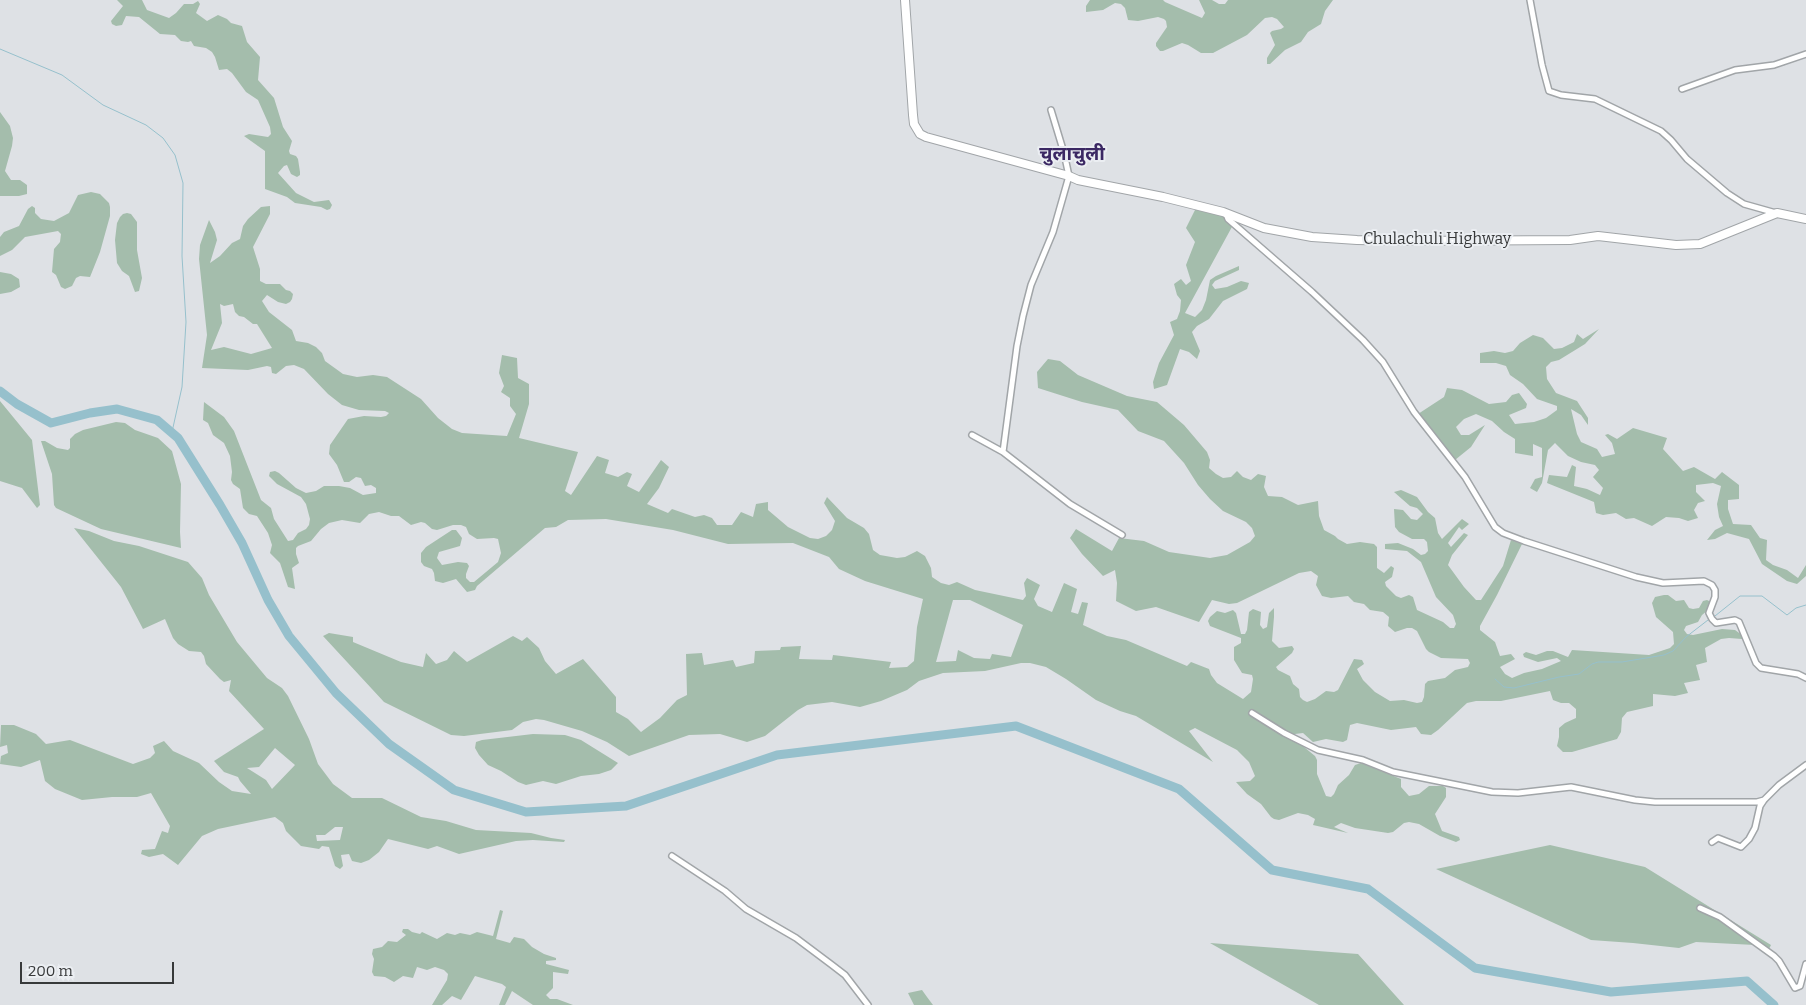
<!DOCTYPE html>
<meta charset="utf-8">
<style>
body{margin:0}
#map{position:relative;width:1806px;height:1005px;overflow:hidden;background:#dee1e5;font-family:Bitter,serif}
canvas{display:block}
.scale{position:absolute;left:20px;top:962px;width:154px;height:22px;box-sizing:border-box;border:2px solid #37393a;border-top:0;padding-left:6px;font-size:15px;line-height:18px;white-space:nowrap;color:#37393a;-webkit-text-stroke:4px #ebeef2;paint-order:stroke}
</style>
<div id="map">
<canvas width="1806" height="1005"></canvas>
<div class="scale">200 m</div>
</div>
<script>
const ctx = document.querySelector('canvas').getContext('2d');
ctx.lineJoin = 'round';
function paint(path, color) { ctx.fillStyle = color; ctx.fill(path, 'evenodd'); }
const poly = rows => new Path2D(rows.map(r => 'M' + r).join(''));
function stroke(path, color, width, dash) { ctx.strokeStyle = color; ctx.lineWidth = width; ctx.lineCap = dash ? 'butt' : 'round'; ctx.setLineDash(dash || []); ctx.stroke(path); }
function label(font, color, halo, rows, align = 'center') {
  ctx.font = font + ' Bitter,"Noto Sans Devanagari",serif'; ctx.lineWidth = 4; ctx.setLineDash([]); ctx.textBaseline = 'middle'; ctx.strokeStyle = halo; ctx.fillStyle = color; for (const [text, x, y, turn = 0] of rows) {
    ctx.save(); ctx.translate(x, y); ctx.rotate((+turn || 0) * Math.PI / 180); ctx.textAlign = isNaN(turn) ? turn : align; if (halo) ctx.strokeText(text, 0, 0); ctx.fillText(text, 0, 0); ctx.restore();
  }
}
paint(poly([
 [117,0,142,0,147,10,169,18,176,13,184,4,193,4,198,1,200,4,196,13,207,21,218,15,227,19,231,23,242,26,247,42,260,57,258,80,274,98,283,127,292,141,289,151,290,154,296,156,298,159,300,172,300,175,297,177,291,174,287,165,284,166,278,173,296,193,314,202,329,200,332,205,330,209,327,210,321,207,295,203,287,197,265,189,265,151,244,136,249,134,268,137,271,134,270,127,258,100,246,92,232,73,227,69,219,70,215,57,212,52,206,48,194,46,191,41,188,42,181,41,175,35,160,34,139,17,126,16,122,25,116,26,112,24,111,21,123,6],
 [1090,0,1163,0,1165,2,1202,18,1205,13,1199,0,1212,0,1219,4,1225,4,1228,0,1333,0,1325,11,1321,24,1308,32,1301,42,1285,50,1270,64,1267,64,1267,58,1275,45,1270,33,1272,31,1281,29,1284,27,1277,19,1272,17,1265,18,1247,35,1213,53,1201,53,1188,45,1182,43,1163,51,1160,51,1156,46,1156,43,1167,27,1166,21,1164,19,1158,17,1138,21,1128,20,1125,8,1121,4,1115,3,1103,10,1086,12,1086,6],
 [0,112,10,126,13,138,12,146,5,171,11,180,20,180,27,185,27,194,19,196,0,196],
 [91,192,100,194,109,203,110,207,110,216,100,252,90,277,80,276,76,278,72,286,65,289,61,287,56,275,52,272,54,249,60,242,61,234,58,231,25,237,12,250,0,256,0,237,4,232,19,226,28,209,32,206,35,208,35,213,41,219,54,221,69,213,78,195],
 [270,206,270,214,253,247,260,269,260,281,266,284,280,284,286,290,290,291,293,294,292,299,290,302,286,304,278,302,267,295,262,301,269,312,292,330,296,341,308,343,316,347,322,353,325,361,343,374,357,377,373,375,387,377,421,399,438,418,452,429,462,433,507,436,516,414,510,406,510,398,501,392,504,386,499,373,502,355,517,358,518,378,529,384,529,404,519,438,578,452,565,491,571,495,597,456,609,460,605,473,618,477,627,472,632,474,627,486,639,492,661,460,669,467,659,488,647,504,668,513,672,509,695,517,704,515,712,518,717,525,732,525,741,512,753,517,756,504,768,502,768,510,788,527,810,538,818,539,826,536,832,530,835,521,824,503,827,497,847,518,864,528,869,534,873,550,880,555,897,558,905,557,917,551,925,556,931,568,932,577,941,583,949,585,957,582,975,590,1023,600,1026,596,1024,583,1027,578,1040,585,1034,599,1038,606,1052,612,1064,583,1077,589,1071,612,1078,614,1082,602,1088,603,1083,625,1107,636,1126,640,1187,666,1191,662,1209,669,1211,675,1217,683,1243,699,1251,692,1253,679,1252,675,1242,673,1234,660,1234,647,1241,643,1241,638,1210,626,1208,621,1210,617,1217,611,1225,613,1233,610,1236,613,1241,634,1245,634,1247,630,1249,612,1253,609,1261,612,1260,625,1263,629,1267,627,1269,613,1274,608,1274,617,1272,641,1279,648,1292,646,1294,649,1292,653,1276,667,1278,670,1290,676,1293,684,1299,689,1300,697,1303,700,1307,702,1315,699,1326,691,1334,692,1338,690,1354,659,1362,660,1364,664,1357,669,1363,680,1375,692,1390,701,1404,700,1417,703,1422,702,1424,697,1425,684,1428,681,1445,678,1455,670,1468,667,1470,663,1468,659,1441,658,1429,652,1426,649,1417,631,1412,628,1407,628,1395,632,1388,626,1389,617,1383,612,1370,610,1364,604,1354,602,1348,596,1331,598,1322,596,1316,585,1318,576,1311,571,1299,573,1237,603,1229,604,1212,600,1199,622,1156,607,1136,611,1116,601,1117,583,1115,570,1103,576,1082,554,1070,538,1076,529,1112,551,1119,538,1144,541,1169,552,1210,558,1227,555,1250,542,1255,536,1252,528,1246,522,1223,511,1210,499,1198,485,1184,463,1164,441,1138,431,1118,410,1082,402,1038,388,1037,372,1048,359,1060,361,1078,375,1127,396,1157,402,1184,425,1207,452,1210,460,1209,468,1216,474,1223,478,1231,477,1237,471,1243,477,1251,480,1258,474,1266,476,1264,487,1268,496,1282,497,1298,505,1318,501,1319,516,1324,530,1335,536,1338,539,1347,544,1360,542,1374,544,1377,547,1377,568,1384,573,1391,566,1394,568,1392,577,1385,582,1386,586,1396,596,1401,598,1409,595,1413,597,1417,610,1443,622,1450,628,1454,628,1456,624,1453,615,1436,597,1421,562,1407,551,1385,549,1385,544,1398,543,1413,549,1421,555,1425,554,1428,551,1427,542,1424,539,1412,539,1399,532,1395,527,1394,509,1403,510,1411,519,1417,520,1423,514,1417,508,1410,506,1394,492,1401,490,1417,497,1428,512,1435,518,1438,533,1442,539,1462,519,1469,524,1462,530,1459,527,1448,543,1451,547,1464,533,1468,535,1452,555,1448,565,1464,587,1476,600,1481,600,1503,566,1511,540,1522,544,1497,595,1480,626,1480,630,1495,642,1500,656,1511,654,1515,659,1500,667,1505,674,1512,678,1524,673,1542,669,1561,661,1557,658,1538,662,1524,657,1523,654,1526,652,1536,655,1547,651,1553,651,1568,657,1572,650,1649,655,1670,648,1674,644,1673,632,1656,617,1652,603,1655,597,1664,595,1668,595,1676,601,1684,600,1689,608,1693,609,1699,608,1703,601,1707,600,1711,602,1708,610,1702,615,1698,622,1686,626,1684,630,1687,634,1693,635,1722,629,1735,630,1742,635,1742,639,1729,638,1721,639,1705,648,1707,662,1696,665,1700,680,1684,683,1688,693,1675,696,1653,694,1653,706,1627,712,1622,718,1621,732,1617,739,1572,752,1563,752,1557,746,1559,737,1559,728,1565,723,1576,718,1576,709,1569,703,1561,703,1553,700,1550,691,1501,701,1476,701,1467,703,1438,730,1431,735,1421,734,1416,727,1391,730,1357,723,1350,725,1347,740,1343,742,1326,739,1313,742,1303,733,1295,734,1293,738,1315,756,1317,760,1317,774,1326,796,1331,797,1334,794,1338,785,1349,775,1355,765,1361,763,1401,779,1401,787,1409,796,1419,794,1429,786,1443,786,1446,788,1446,797,1435,814,1442,831,1459,837,1460,840,1456,842,1440,836,1419,824,1409,822,1404,823,1393,832,1388,833,1355,828,1341,823,1334,827,1348,833,1313,825,1315,819,1308,815,1298,813,1279,820,1274,819,1271,817,1261,804,1247,794,1236,782,1250,781,1255,776,1249,762,1237,750,1195,728,1189,731,1213,762,1136,716,1120,711,1096,700,1066,679,1046,667,1030,663,1021,663,985,671,943,673,919,681,907,690,881,701,860,707,832,702,807,705,798,710,765,736,747,742,720,734,689,735,629,756,607,742,582,731,544,720,536,719,523,722,512,730,464,736,451,735,384,702,323,636,329,633,353,637,353,642,401,662,423,667,426,653,436,664,447,660,454,651,467,662,513,636,522,641,527,637,539,648,545,661,556,674,583,659,616,697,616,712,628,719,641,732,660,718,677,700,687,695,686,654,702,653,704,665,733,660,736,667,754,663,755,651,780,650,781,647,801,646,799,659,832,660,833,655,891,662,889,668,907,667,914,661,917,627,923,599,865,581,839,569,829,557,793,543,728,544,673,530,606,519,568,520,556,527,545,528,477,586,475,590,467,592,456,579,443,583,435,581,434,573,432,569,424,566,421,562,421,553,426,547,452,530,456,530,462,538,460,546,439,552,437,558,442,565,458,562,467,563,469,566,466,574,466,578,470,582,474,582,498,562,501,553,498,539,494,538,477,539,469,534,466,527,461,525,453,525,437,530,432,529,425,523,421,522,411,525,399,516,391,516,379,512,369,514,360,523,342,520,329,523,321,529,311,541,298,546,296,548,296,554,299,563,292,568,295,589,288,587,280,563,270,553,272,545,268,533,257,516,249,514,243,508,240,489,233,484,231,480,232,472,230,456,224,443,213,435,208,423,203,420,204,402,224,417,234,431,261,500,271,508,274,519,288,541,293,540,298,533,306,529,309,525,310,519,306,504,301,497,277,484,269,476,270,472,275,471,279,473,296,488,306,493,316,491,324,486,339,486,350,488,363,495,376,493,376,488,371,485,365,486,361,478,356,477,349,482,344,482,337,465,329,454,330,445,348,419,364,416,381,417,386,416,389,413,385,411,359,410,342,405,328,394,304,369,294,365,286,366,276,374,272,373,271,367,267,366,248,370,202,368,207,335,199,259,200,245,209,220,215,232,217,240,210,263,220,256,232,243,240,239,243,226,248,219,261,207],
 [220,304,224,306,233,304,235,312,239,316,244,317,253,324,257,324,272,348,251,354,224,347,211,350,222,323],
 [953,600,970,600,1023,625,1011,657,992,654,990,659,974,658,958,650,956,661,936,662],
 [1196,208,1223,215,1233,225,1185,313,1195,317,1202,310,1206,300,1210,280,1216,276,1239,266,1239,270,1215,281,1212,285,1215,289,1227,287,1241,281,1249,283,1247,289,1223,301,1209,319,1197,326,1192,332,1200,351,1197,359,1189,352,1180,349,1167,385,1154,389,1153,382,1159,363,1174,335,1170,322,1177,319,1180,311,1181,300,1177,295,1174,284,1181,279,1186,285,1191,281,1186,265,1195,242,1186,228],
 [127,213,131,214,137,222,137,250,142,278,139,291,135,292,129,276,122,271,117,263,115,240,117,223,120,217,123,214],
 [0,272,11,274,19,279,20,287,11,292,0,294],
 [1599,329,1585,344,1559,360,1551,362,1546,367,1547,379,1556,393,1577,401,1588,418,1588,425,1581,415,1571,409,1577,434,1581,442,1597,449,1602,457,1615,454,1612,443,1605,435,1608,434,1617,439,1633,428,1667,438,1663,449,1683,471,1694,467,1715,479,1722,472,1739,485,1739,499,1728,500,1728,509,1733,524,1751,525,1760,538,1767,540,1766,560,1773,565,1787,570,1798,578,1806,565,1806,576,1797,584,1787,581,1762,564,1749,539,1727,533,1715,539,1707,540,1715,530,1723,526,1719,517,1717,504,1721,486,1713,483,1696,485,1696,492,1705,501,1698,503,1694,510,1698,518,1688,521,1679,518,1666,517,1652,526,1634,518,1626,519,1616,513,1603,515,1596,513,1594,502,1547,483,1549,475,1567,477,1572,465,1576,467,1574,486,1587,489,1600,495,1603,488,1593,477,1599,470,1595,465,1581,462,1568,456,1555,443,1548,450,1542,483,1537,492,1530,488,1535,479,1542,477,1542,448,1533,444,1533,456,1515,453,1515,439,1504,432,1492,421,1476,414,1464,419,1456,427,1461,435,1469,435,1485,425,1471,447,1455,460,1418,414,1444,397,1447,388,1462,390,1489,404,1506,402,1512,395,1519,393,1527,404,1526,408,1509,415,1515,424,1534,422,1546,418,1557,410,1557,406,1537,399,1523,384,1510,375,1506,366,1496,363,1480,363,1480,353,1494,351,1505,353,1513,351,1520,343,1533,335,1543,338,1554,349,1562,348,1574,342,1577,334,1583,339],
 [0,401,32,440,40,505,37,508,22,488,0,481],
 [116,422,125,423,135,430,158,438,172,451,181,484,180,532,181,548,101,529,56,508,54,505,52,474,41,441,45,441,57,448,68,450,70,448,70,439,75,434,83,430],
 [74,528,89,531,114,541,139,546,188,562,202,578,209,595,237,642,267,678,282,688,288,696,309,739,318,764,333,784,352,798,382,798,421,817,446,821,476,830,531,833,551,838,565,840,564,842,533,840,516,841,459,854,437,846,428,849,388,839,379,852,369,860,361,863,352,861,349,854,341,855,343,866,340,869,335,866,329,847,322,846,319,849,301,846,286,831,283,823,275,817,218,829,202,836,178,865,163,854,149,857,141,854,142,850,155,849,162,831,168,833,170,826,151,793,137,797,112,797,82,800,55,789,45,781,40,760,21,767,0,764,1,756,8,753,7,745,0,747,1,725,14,725,36,734,46,744,70,740,133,764,150,758,155,753,153,746,164,741,173,751,199,763,219,782,232,791,251,794,240,781,238,777,224,772,214,761,264,729,229,691,231,680,224,682,220,679,206,664,204,656,201,652,189,651,178,644,173,638,165,619,143,629,121,587],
 [275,748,295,765,272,789,266,780,247,768,259,767],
 [335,827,343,827,340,840,317,841,316,835,325,835],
 [533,734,565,735,581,740,618,763,611,770,599,774,581,776,556,784,543,781,526,785,518,782,501,771,488,765,479,755,475,748,476,742,482,740],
 [1550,845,1645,867,1771,945,1767,953,1755,945,1696,942,1679,948,1633,943,1591,940,1436,869],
 [500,910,503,911,496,939,510,943,514,937,524,939,532,947,544,954,556,958,556,960,546,961,546,964,569,970,568,974,553,972,553,988,546,995,550,999,557,999,573,1005,533,1005,512,991,505,1005,499,1005,506,987,502,984,475,976,461,1000,452,996,442,1005,432,1005,447,980,448,974,444,970,435,967,427,970,417,967,413,978,403,976,394,982,385,977,374,976,372,972,374,959,372,954,373,949,382,947,388,941,397,942,406,935,402,932,403,929,408,929,412,932,420,934,422,932,437,939,447,933,455,935,460,933,470,935,477,932,493,936],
 [1210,943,1358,954,1404,1005,1319,1005],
 [922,990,927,997,933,1005,914,1005,908,993]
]), '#a4bdac');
stroke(poly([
 [0,49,62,75,103,105,146,125,163,138,175,155,183,183,182,256,186,322,182,387,172,432],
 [1715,616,1740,596,1762,596,1787,615,1796,608,1806,605],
 [1495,679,1504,687,1514,688,1559,677,1579,674,1592,664,1598,662,1622,662,1664,655,1673,651,1686,637,1708,620]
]), '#96c0cc', 1);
stroke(poly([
 [0,391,17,404,51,423,90,413,117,409,157,420,178,438,220,505,242,543,268,600,289,636,336,693,389,744,454,790,526,812,626,806,777,755,1016,726,1179,789,1272,870,1368,889,1475,968,1611,992,1747,981,1774,1005]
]), '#96c0cc', 9);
const street = poly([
 [1530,0,1542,65,1549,91,1561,95,1595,99,1661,131,1671,140,1687,159,1727,193,1744,204,1776,213],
 [1682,89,1735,70,1774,65,1806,54],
 [1226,214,1228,219,1312,292,1363,340,1383,362,1414,412,1465,477,1495,527,1503,533,1524,541,1636,577,1663,583,1704,581,1712,585,1715,590,1715,597,1709,613,1712,619,1716,623,1735,620,1739,622,1756,663,1761,668,1798,674,1806,678],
 [972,435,1003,452,1070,504,1122,535],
 [1003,452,1017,346,1023,316,1031,285,1053,232,1069,176,1064,153,1051,110],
 [1252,713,1284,733,1318,750,1363,760,1393,772,1492,792,1518,793,1571,787,1635,800,1655,802,1757,802,1764,800],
 [1712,842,1718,838,1741,847,1749,839,1755,828,1760,806,1764,800,1779,785,1806,765],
 [672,856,725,891,746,909,796,938,832,965,845,975,868,1005],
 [1700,908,1720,917,1774,956,1779,961,1795,988,1800,986,1806,964]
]);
const secondary = poly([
 [905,0,913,115,914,124,920,134,926,137,1069,176,1078,180,1163,197,1223,212,1264,228,1312,237,1357,240,1407,241,1570,240,1598,236,1676,245,1700,244,1777,213,1806,219]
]);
stroke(street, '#a1a5a8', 8);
stroke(secondary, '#a1a5a8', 10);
stroke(street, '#fff', 5);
stroke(secondary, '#fff', 8);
label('16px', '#37393a', '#ebeef2', [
 ["Chulachuli Highway",1437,240]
]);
label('bold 19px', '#3b2863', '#ebeef2', [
 ["चुलाचुली",1072,155]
]);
</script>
